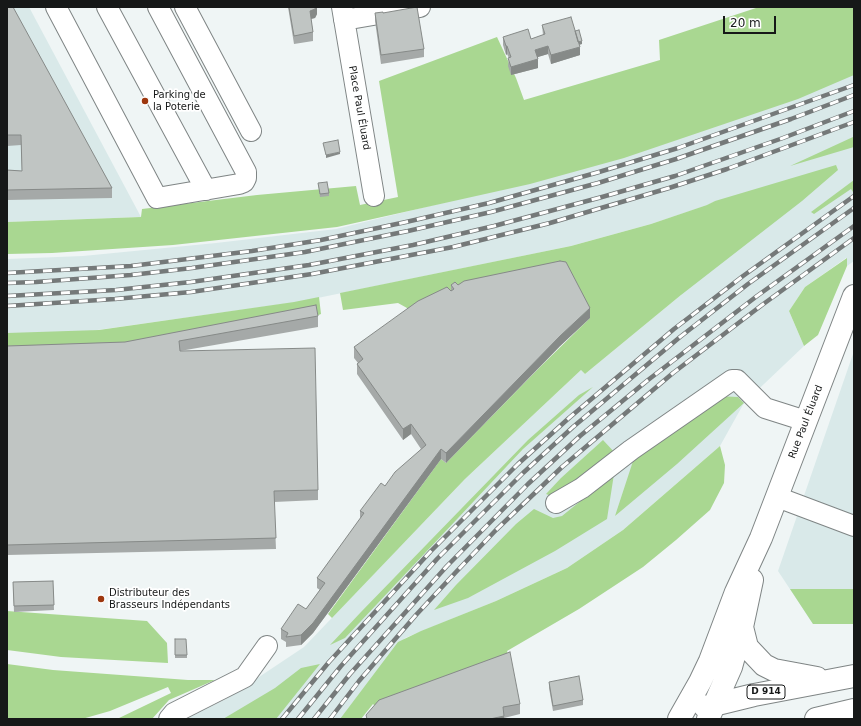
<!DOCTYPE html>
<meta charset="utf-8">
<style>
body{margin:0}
#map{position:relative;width:861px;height:726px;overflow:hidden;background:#eff5f5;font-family:"DejaVu Sans",sans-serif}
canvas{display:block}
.frame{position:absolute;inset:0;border:8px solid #161818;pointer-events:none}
.scale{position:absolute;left:723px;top:16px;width:53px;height:18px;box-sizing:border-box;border:2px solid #161818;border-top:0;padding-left:5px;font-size:12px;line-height:14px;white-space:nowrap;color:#161818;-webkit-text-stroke:3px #fff;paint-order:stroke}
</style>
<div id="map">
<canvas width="861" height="726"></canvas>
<div class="frame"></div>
<div class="scale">20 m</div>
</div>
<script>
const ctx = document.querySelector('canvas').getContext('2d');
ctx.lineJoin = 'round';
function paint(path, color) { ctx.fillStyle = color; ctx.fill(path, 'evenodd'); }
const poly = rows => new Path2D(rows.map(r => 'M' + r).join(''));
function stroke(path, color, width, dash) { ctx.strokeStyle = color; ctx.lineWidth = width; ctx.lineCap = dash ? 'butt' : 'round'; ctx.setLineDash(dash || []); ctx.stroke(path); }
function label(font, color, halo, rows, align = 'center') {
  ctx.font = font + ' "DejaVu Sans",sans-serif'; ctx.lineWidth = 3.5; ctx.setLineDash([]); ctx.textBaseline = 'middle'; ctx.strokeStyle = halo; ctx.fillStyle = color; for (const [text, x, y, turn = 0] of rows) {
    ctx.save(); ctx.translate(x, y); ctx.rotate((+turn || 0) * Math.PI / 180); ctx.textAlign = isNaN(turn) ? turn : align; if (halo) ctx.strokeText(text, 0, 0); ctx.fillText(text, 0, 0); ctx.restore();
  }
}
paint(poly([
 [7,7,29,7,141,217,7,222],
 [854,70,854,261,847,266,846,258,805,287,789,311,804,346,744,403,720,446,623,530,567,568,496,601,405,638,360,719,186,719,226,699,304,647,465,479,581,370,585,374,681,295,715,201,708,205,651,224,571,246,298,302,83,332,7,334,7,259,83,256,216,243,336,229,588,167],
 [854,351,854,624,813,624,778,571]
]), '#d9e9e9');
paint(poly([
 [759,7,854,7,854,75,798,99,624,158,530,184,337,227,173,245,52,253,7,254,7,222,141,217,142,209,257,195,356,186,360,205,398,197,379,81,497,37,516,78,524,100,660,60,659,40],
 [853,137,854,137,854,147,790,166],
 [836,165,838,170,802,201,681,295,585,374,581,370,465,479,332,618,328,614,441,459,446,463,541,366,590,318,416,313,398,303,343,310,340,293,571,246,651,224,707,205,715,201],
 [854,180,854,191,853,192,851,189,814,214,811,212],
 [847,258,847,266,818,335,804,346,789,311,805,287],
 [319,297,321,314,316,316,191,338,7,357,7,333,99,330,294,302],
 [593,387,523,449,345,638,330,645,361,612,528,440,579,395],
 [716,396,738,397,744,403,677,464,615,516,635,455],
 [603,440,616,454,554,497,546,494,561,478],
 [720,446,725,465,724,483,710,510,676,540,643,567,579,609,507,651,510,662,376,707,373,704,361,719,340,719,398,642,421,631,496,601,567,568,623,530],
 [614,474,607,519,555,551,468,598,434,610,456,585,516,524,534,509,553,518,562,516],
 [790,589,854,589,854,624,813,624],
 [7,611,147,621,167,643,168,663,61,657,7,650],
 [7,664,53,670,188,680,215,680,169,700,152,719,117,719,171,693,168,687,110,711,82,719,7,719],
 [320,664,276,719,223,719,275,688,301,668]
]), '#a9d791');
const minor = poly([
 [56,7,157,198,239,184,244,182,246,178,246,172,158,7],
 [107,7,206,190],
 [185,7,251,131],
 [342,7,374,196],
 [344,20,420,7],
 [777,497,854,526],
 [556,503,582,488,631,450,732,380,737,380,765,408,806,421],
 [169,719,174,713,245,677,267,646]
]);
const major = poly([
 [742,627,747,647,764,665,774,670,817,678],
 [705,707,754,695,854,676],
 [679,719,700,682,710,661,736,592,761,538,854,296],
 [708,719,731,667,742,627,752,580],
 [816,719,854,710]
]);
stroke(minor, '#7f8585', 22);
stroke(major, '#7f8585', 24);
stroke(minor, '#fff', 20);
stroke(major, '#fff', 22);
const rail = poly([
 [7,273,131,266,252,251,321,240,406,222,489,203,599,172,678,148,854,85],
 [7,283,36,282,131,275,192,268,305,252,408,231,491,212,598,183,676,159,791,119,854,95],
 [7,296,116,290,191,282,309,265,413,245,494,226,602,197,675,176,783,138,854,111],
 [7,306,115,299,191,292,312,274,453,247,550,223,669,188,727,169,854,122],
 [282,719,329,662,431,551,518,464,569,418,674,329,743,276,854,196],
 [298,719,341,666,437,559,523,473,573,427,680,337,748,284,854,208],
 [314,719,350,674,447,566,528,484,580,436,648,380,757,296,854,226],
 [330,719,359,681,416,615,456,572,496,530,562,467,673,373,762,305,854,238]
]);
stroke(rail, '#757979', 4.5);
stroke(rail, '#fff', 3, [9]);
paint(poly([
 [7,7,112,188,112,198,7,200,7,170,22,171,21,145,7,146],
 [288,7,317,7,317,14,315,18,311,19,313,32,313,41,294,44],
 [375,13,383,13,424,49,424,57,381,64,375,21],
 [542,25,575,31,582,44,579,45,580,55,551,64,548,54,537,57,538,68,511,75,508,66,509,58,507,54,506,55,503,45,503,37,531,39,543,35],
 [318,183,329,193,329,196,320,197],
 [451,285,458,285,590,318,560,346,446,463,441,459,313,633,301,645,286,647,286,642,281,639,281,629,306,609,320,590,317,588,317,578,360,519,360,511,421,449,411,434,403,440,357,374,357,364,358,363,354,358,354,347,451,291],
 [318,316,318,327,180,351,318,490,318,500,274,502,276,549,7,555,7,346,125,342],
 [53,581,54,610,14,612,13,582],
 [175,639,187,655,187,658,175,658],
 [549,682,583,700,583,705,553,711,549,688],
 [520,704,520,714,504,718,504,719,366,719,366,715]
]), '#a5a9a8');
paint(poly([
 [317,7,317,14,315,18,310,19,310,11],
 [582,41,582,44,576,45,576,42],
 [506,46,507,46,507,54,506,55],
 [548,46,548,54,535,58,535,50],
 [580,47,580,55,551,64,551,55],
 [538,59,538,68,511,75,511,67],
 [340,152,340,154,326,158,326,155],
 [590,308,590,318,560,346,446,463,446,453,560,336],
 [411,424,411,434,403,440,403,429],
 [441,449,441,459,313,633,301,645,301,635],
 [504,716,504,719,490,719]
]), '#868a88');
const building = poly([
 [7,7,13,7,112,188,7,190,7,170,22,171,21,135,7,135,7,7],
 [289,7,316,7,315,9,310,11,313,32,294,36,289,7],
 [417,7,424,49,381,55,375,13,383,12,383,13,417,7],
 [571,17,580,47,551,55,548,46,535,50,538,59,511,67,508,58,511,57,507,46,506,46,503,37,528,29,531,39,545,34,542,25,571,17],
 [579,30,582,41,578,42,575,31,579,30],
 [338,140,340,152,326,155,323,143,338,140],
 [327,182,329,193,320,194,318,183,327,182],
 [560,261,566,262,590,308,560,336,446,453,441,449,313,623,301,635,286,637,288,633,281,629,298,604,306,609,325,583,317,578,364,513,360,511,381,483,385,486,395,472,426,445,411,424,403,429,357,364,363,359,354,347,418,301,447,287,451,291,454,289,451,285,455,282,458,285,464,281,560,261],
 [316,305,318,316,179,341,180,351,315,348,318,490,274,491,276,538,7,545,7,346,125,342,316,305],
 [53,581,54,605,14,606,13,582,53,581],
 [175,639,186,639,187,655,175,655,175,639],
 [510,652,520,704,503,707,504,716,490,719,367,719,366,715,379,700,510,652],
 [579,676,583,700,553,706,549,682,579,676]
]);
paint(building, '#c0c5c3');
stroke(building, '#868a88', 1);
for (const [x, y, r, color] of [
 [145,101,4,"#9d370e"],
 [101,599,4,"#9d370e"]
]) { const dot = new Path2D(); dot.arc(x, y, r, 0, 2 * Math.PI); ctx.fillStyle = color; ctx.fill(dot); stroke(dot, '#fff', 1.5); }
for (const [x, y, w] of [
 [766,692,38]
]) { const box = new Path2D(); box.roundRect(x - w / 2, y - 7, w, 14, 3); ctx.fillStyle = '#fff'; ctx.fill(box); stroke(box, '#161818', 1); }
label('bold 9px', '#161818', null, [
 ["D 914",766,692]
]);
label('10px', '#161818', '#fff', [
 ["Parking de",153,95],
 ["la Poterie",153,107],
 ["Distributeur des",109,593],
 ["Brasseurs Indépendants",109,605]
], 'left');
label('10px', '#161818', '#fff', [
 ["Place Paul Éluard",359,108,80],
 ["Rue Paul Éluard",806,422,-69]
]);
</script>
